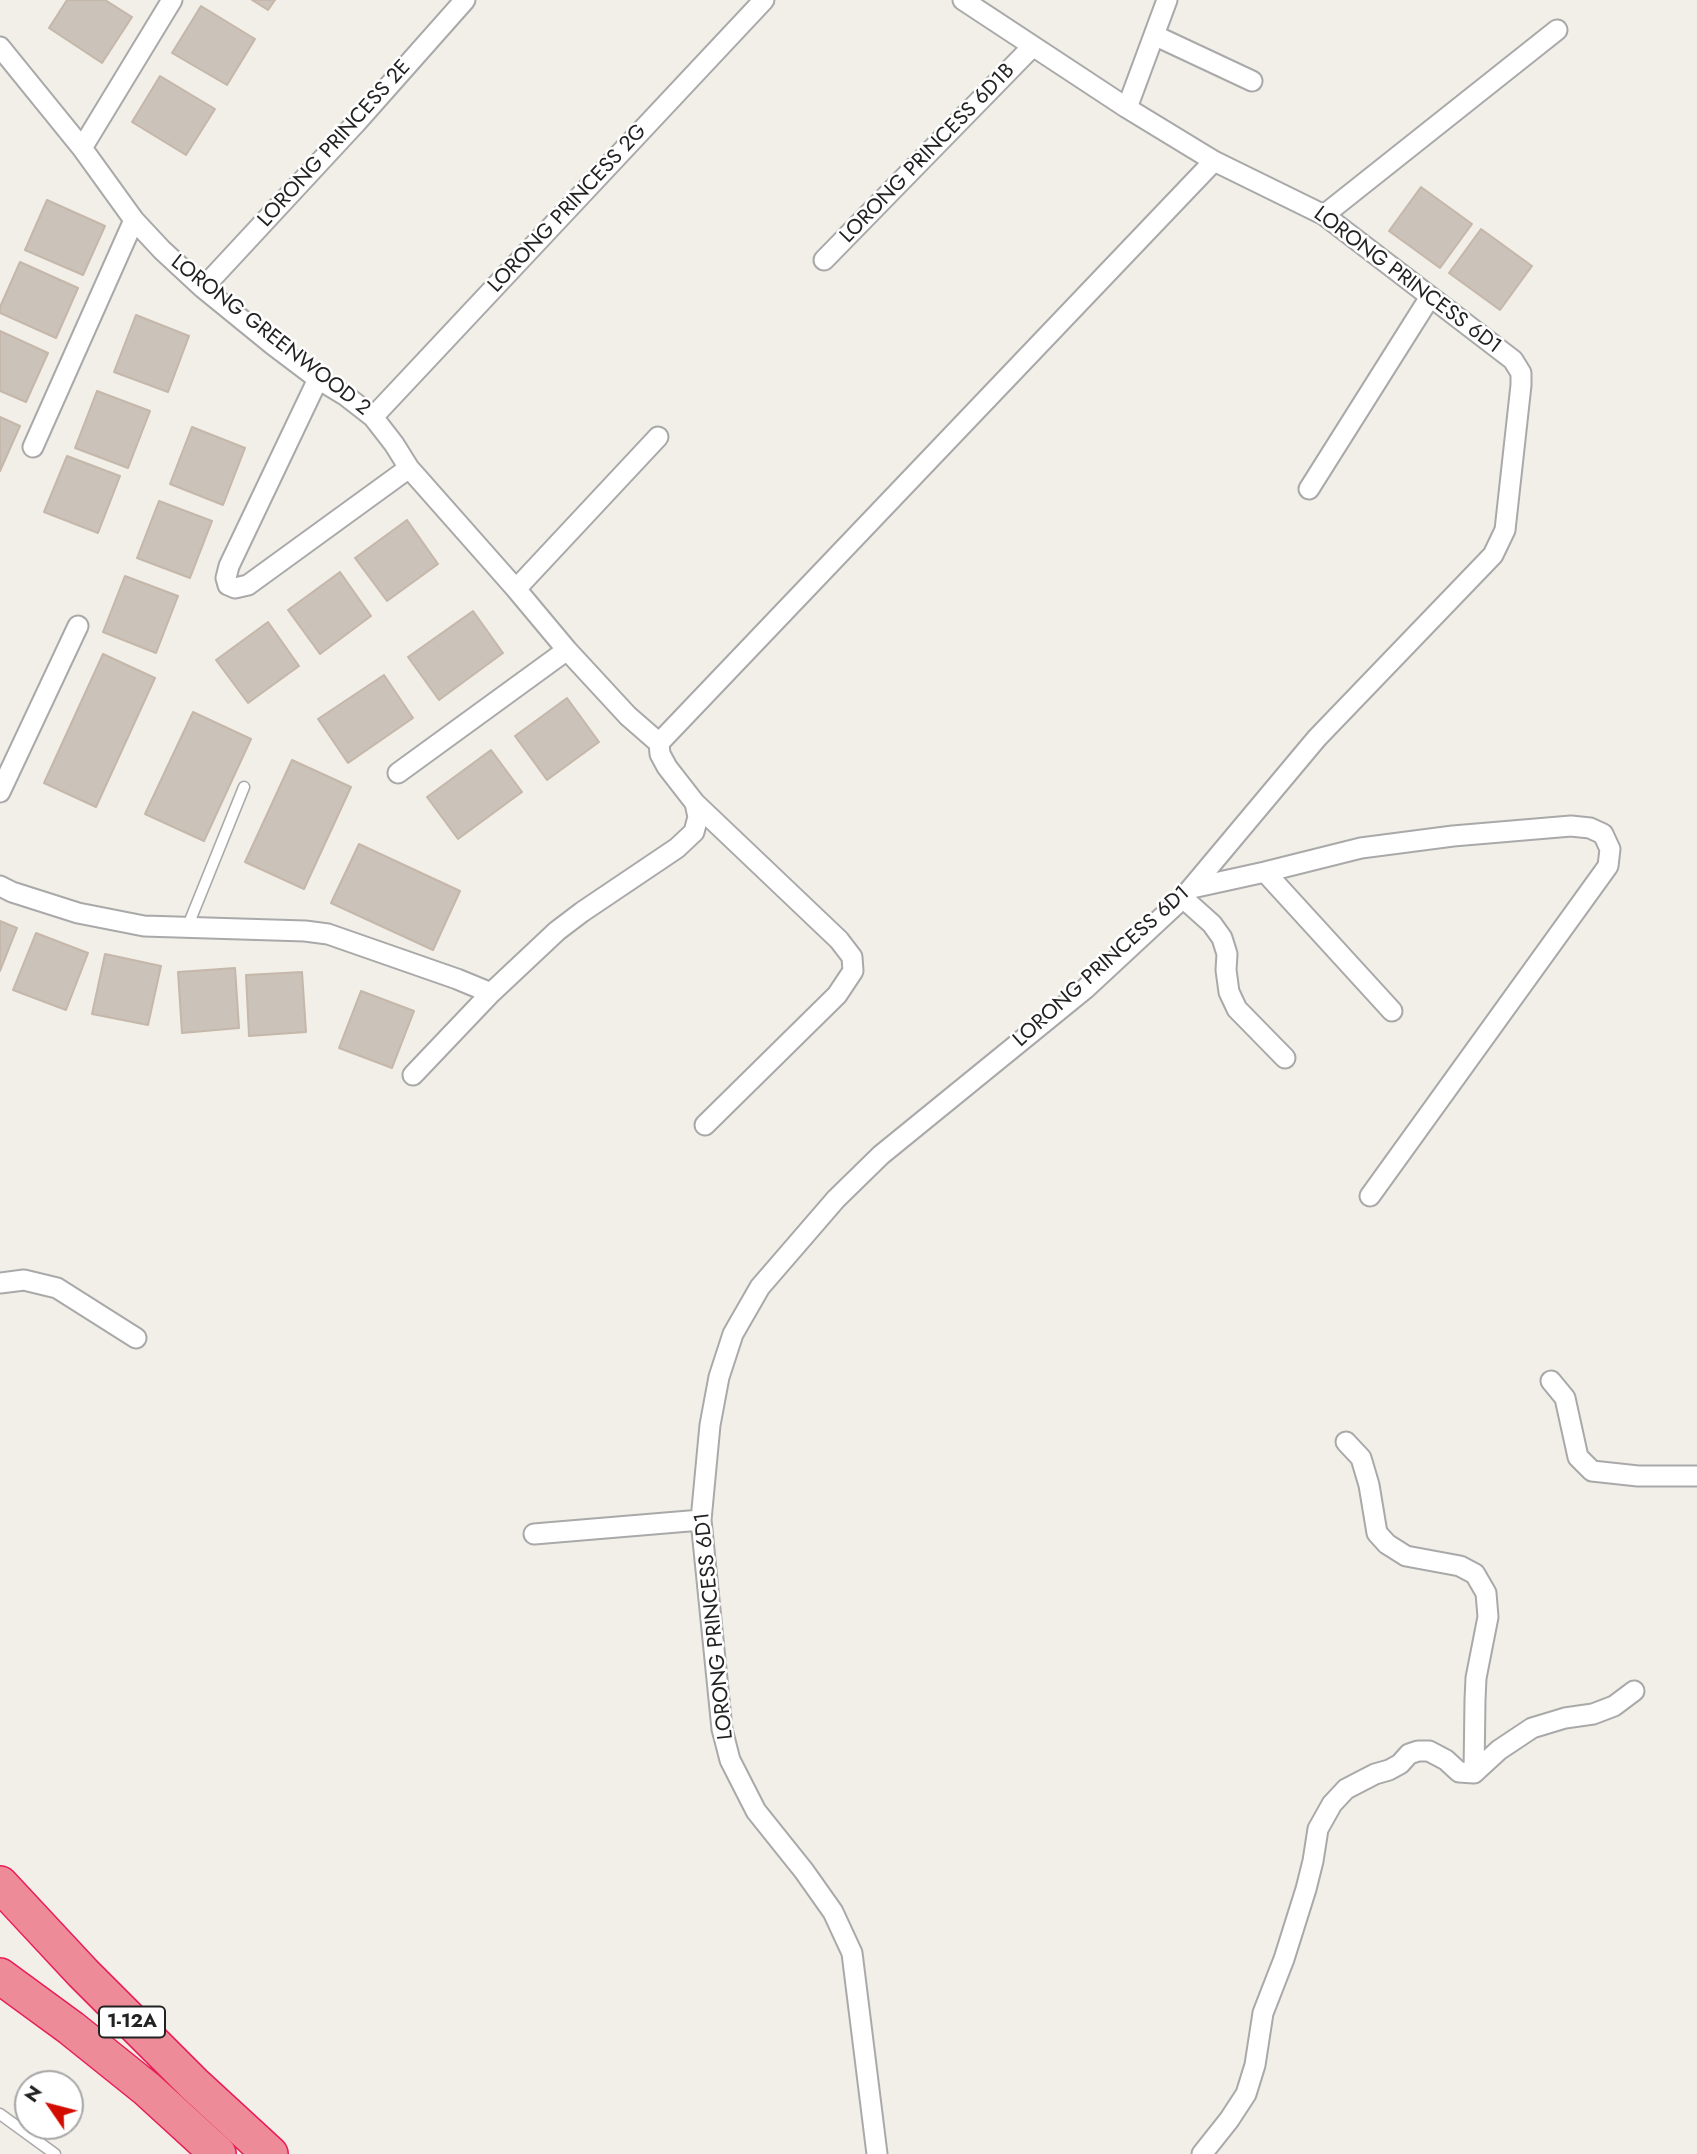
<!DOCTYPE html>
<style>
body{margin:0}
#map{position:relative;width:1697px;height:2154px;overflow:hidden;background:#f2efe8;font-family:Jost,sans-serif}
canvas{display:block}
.north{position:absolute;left:14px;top:2070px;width:70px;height:70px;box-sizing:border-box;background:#fff;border:2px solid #a7a7a7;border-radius:50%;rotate:305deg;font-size:19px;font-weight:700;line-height:28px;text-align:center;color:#222}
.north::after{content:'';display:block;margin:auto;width:24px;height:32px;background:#d30c00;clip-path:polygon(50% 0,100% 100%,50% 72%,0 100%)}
</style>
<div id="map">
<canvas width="1697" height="2154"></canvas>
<div class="north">N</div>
</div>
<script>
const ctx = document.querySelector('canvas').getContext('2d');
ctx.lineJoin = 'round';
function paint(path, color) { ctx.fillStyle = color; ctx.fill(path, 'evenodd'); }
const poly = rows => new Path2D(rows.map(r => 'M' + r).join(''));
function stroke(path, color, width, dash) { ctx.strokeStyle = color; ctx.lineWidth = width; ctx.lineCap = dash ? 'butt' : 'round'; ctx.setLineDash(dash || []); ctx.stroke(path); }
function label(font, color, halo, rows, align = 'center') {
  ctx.font = font + ' Jost,sans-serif'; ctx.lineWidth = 5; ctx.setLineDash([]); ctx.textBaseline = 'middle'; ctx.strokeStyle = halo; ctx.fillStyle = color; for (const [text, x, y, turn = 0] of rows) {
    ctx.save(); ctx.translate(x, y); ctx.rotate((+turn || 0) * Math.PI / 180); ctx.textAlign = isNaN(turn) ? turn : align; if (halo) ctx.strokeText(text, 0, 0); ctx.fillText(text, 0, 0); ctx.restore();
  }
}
const building = poly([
 [67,0,105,0,132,17,102,63,49,28,67,0],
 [252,0,275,0,268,10,252,0],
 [201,6,255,39,227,85,172,53,201,6],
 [160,76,215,109,186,155,132,122,160,76],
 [1421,187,1472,224,1440,268,1389,231,1421,187],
 [47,200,105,226,83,275,25,250,47,200],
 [1481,229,1532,266,1500,310,1449,273,1481,229],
 [20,262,78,288,56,338,0,313,0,307,20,262],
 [136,315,189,336,168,392,114,372,136,315],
 [0,331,48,353,26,402,0,391,0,331],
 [97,391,150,411,128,468,75,448,97,391],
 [0,417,20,426,0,471,0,417],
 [192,427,245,448,223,505,170,484,192,427],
 [67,456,120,476,98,533,44,512,67,456],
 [159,501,212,521,190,578,137,558,159,501],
 [407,520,438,564,387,601,355,558,407,520],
 [340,572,371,616,320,654,288,610,340,572],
 [125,576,178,596,156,653,103,632,125,576],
 [473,611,503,653,439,700,408,657,473,611],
 [268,622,299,666,248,703,216,660,268,622],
 [103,654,155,678,96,807,44,783,103,654],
 [384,675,413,718,348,763,318,719,384,675],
 [567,698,599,742,547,780,515,736,567,698],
 [193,712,251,739,204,841,145,814,193,712],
 [491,750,522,792,458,839,427,797,491,750],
 [292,760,351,787,304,889,245,862,292,760],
 [359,844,460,891,433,950,331,903,359,844],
 [0,921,17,928,0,971,0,921],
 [36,933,88,953,66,1010,13,990,36,933],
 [105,954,161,966,148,1025,92,1014,105,954],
 [235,968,239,1028,182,1033,178,972,235,968],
 [302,972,306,1032,249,1036,246,975,302,972],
 [361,991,414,1011,392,1068,339,1048,361,991]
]);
paint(building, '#cbc2ba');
stroke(building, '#c5b7a9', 2);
const lane = poly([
 [187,928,244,787],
 [0,2114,55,2154]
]);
const street = poly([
 [1156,36,1252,81],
 [0,47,82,148,134,220,162,250,203,288,273,345,318,379,346,396,373,417,394,444,409,468,516,589,567,650,628,716,659,743],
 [1127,108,1167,0],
 [82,148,172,0],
 [1324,215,1557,30],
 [824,260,1032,47],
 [203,288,356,123,465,0],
 [318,379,229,566,226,578,228,585,235,588,248,585,409,468],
 [373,417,764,0],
 [33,447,134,220],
 [1309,489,1430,297],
 [516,589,658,437],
 [398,773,567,650],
 [0,792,78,626],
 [695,803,839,940,852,957,853,971,837,995,705,1125],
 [1265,872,1392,1011],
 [0,886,12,892,78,913,144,926,305,931,328,934,457,979,491,993],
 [1192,888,1265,872,1361,848,1453,836,1571,826,1590,828,1603,834,1610,849,1608,866,1370,1196],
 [1183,898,1212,924,1222,938,1227,954,1226,970,1229,992,1237,1009,1285,1058],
 [413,1075,491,993,557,931,582,912,677,848,694,832,698,817,695,803,667,767,660,754,659,743,1214,161],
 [0,1283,24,1280,57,1288,136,1338],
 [1551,1381,1565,1398,1578,1457,1592,1471,1638,1476,1697,1476],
 [1346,1442,1361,1458,1369,1485,1377,1533,1387,1544,1406,1556,1460,1566,1475,1574,1486,1593,1488,1617,1476,1678,1475,1700,1474,1773],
 [534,1534,701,1520],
 [877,2154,852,1953,833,1912,804,1871,756,1811,730,1760,722,1729,701,1520,710,1425,719,1377,733,1334,760,1287,836,1199,881,1155,1085,989,1183,898,1317,738,1493,555,1505,530,1521,385,1521,373,1513,360,1324,215,1214,161,1127,108,963,0],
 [1202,2154,1229,2120,1246,2094,1255,2065,1263,2013,1284,1959,1306,1889,1313,1861,1318,1829,1332,1804,1346,1789,1375,1774,1389,1770,1400,1764,1409,1754,1418,1751,1429,1751,1446,1760,1459,1772,1474,1773,1499,1750,1532,1728,1565,1718,1593,1714,1614,1706,1634,1691]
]);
const highway = poly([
 [0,1884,83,1973,194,2084,270,2154],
 [0,1976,71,2028,147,2089,218,2154]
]);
stroke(lane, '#a9a9a9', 13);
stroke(street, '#a9a9a9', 23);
stroke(highway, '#e81d57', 38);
stroke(lane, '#fff', 10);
stroke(street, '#fff', 19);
stroke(highway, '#ee8b98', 35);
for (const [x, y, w] of [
 [132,2022,66]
]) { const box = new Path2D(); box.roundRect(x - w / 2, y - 15.5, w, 31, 5); ctx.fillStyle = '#fff'; ctx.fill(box); stroke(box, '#222', 2); }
label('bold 19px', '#222', null, [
 ["1-12A",132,2022]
]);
label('21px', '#222', '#fff', [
 ["LORONG PRINCESS 2E",335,144,-48],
 ["LORONG PRINCESS 6D1B",928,154,-46],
 ["LORONG PRINCESS 2G",568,209,-47],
 ["LORONG PRINCESS 6D1",1407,281,37],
 ["LORONG GREENWOOD 2",270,336,38],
 ["LORONG PRINCESS 6D1",1102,967,-42],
 ["LORONG PRINCESS 6D1",715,1626,-96]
]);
</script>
